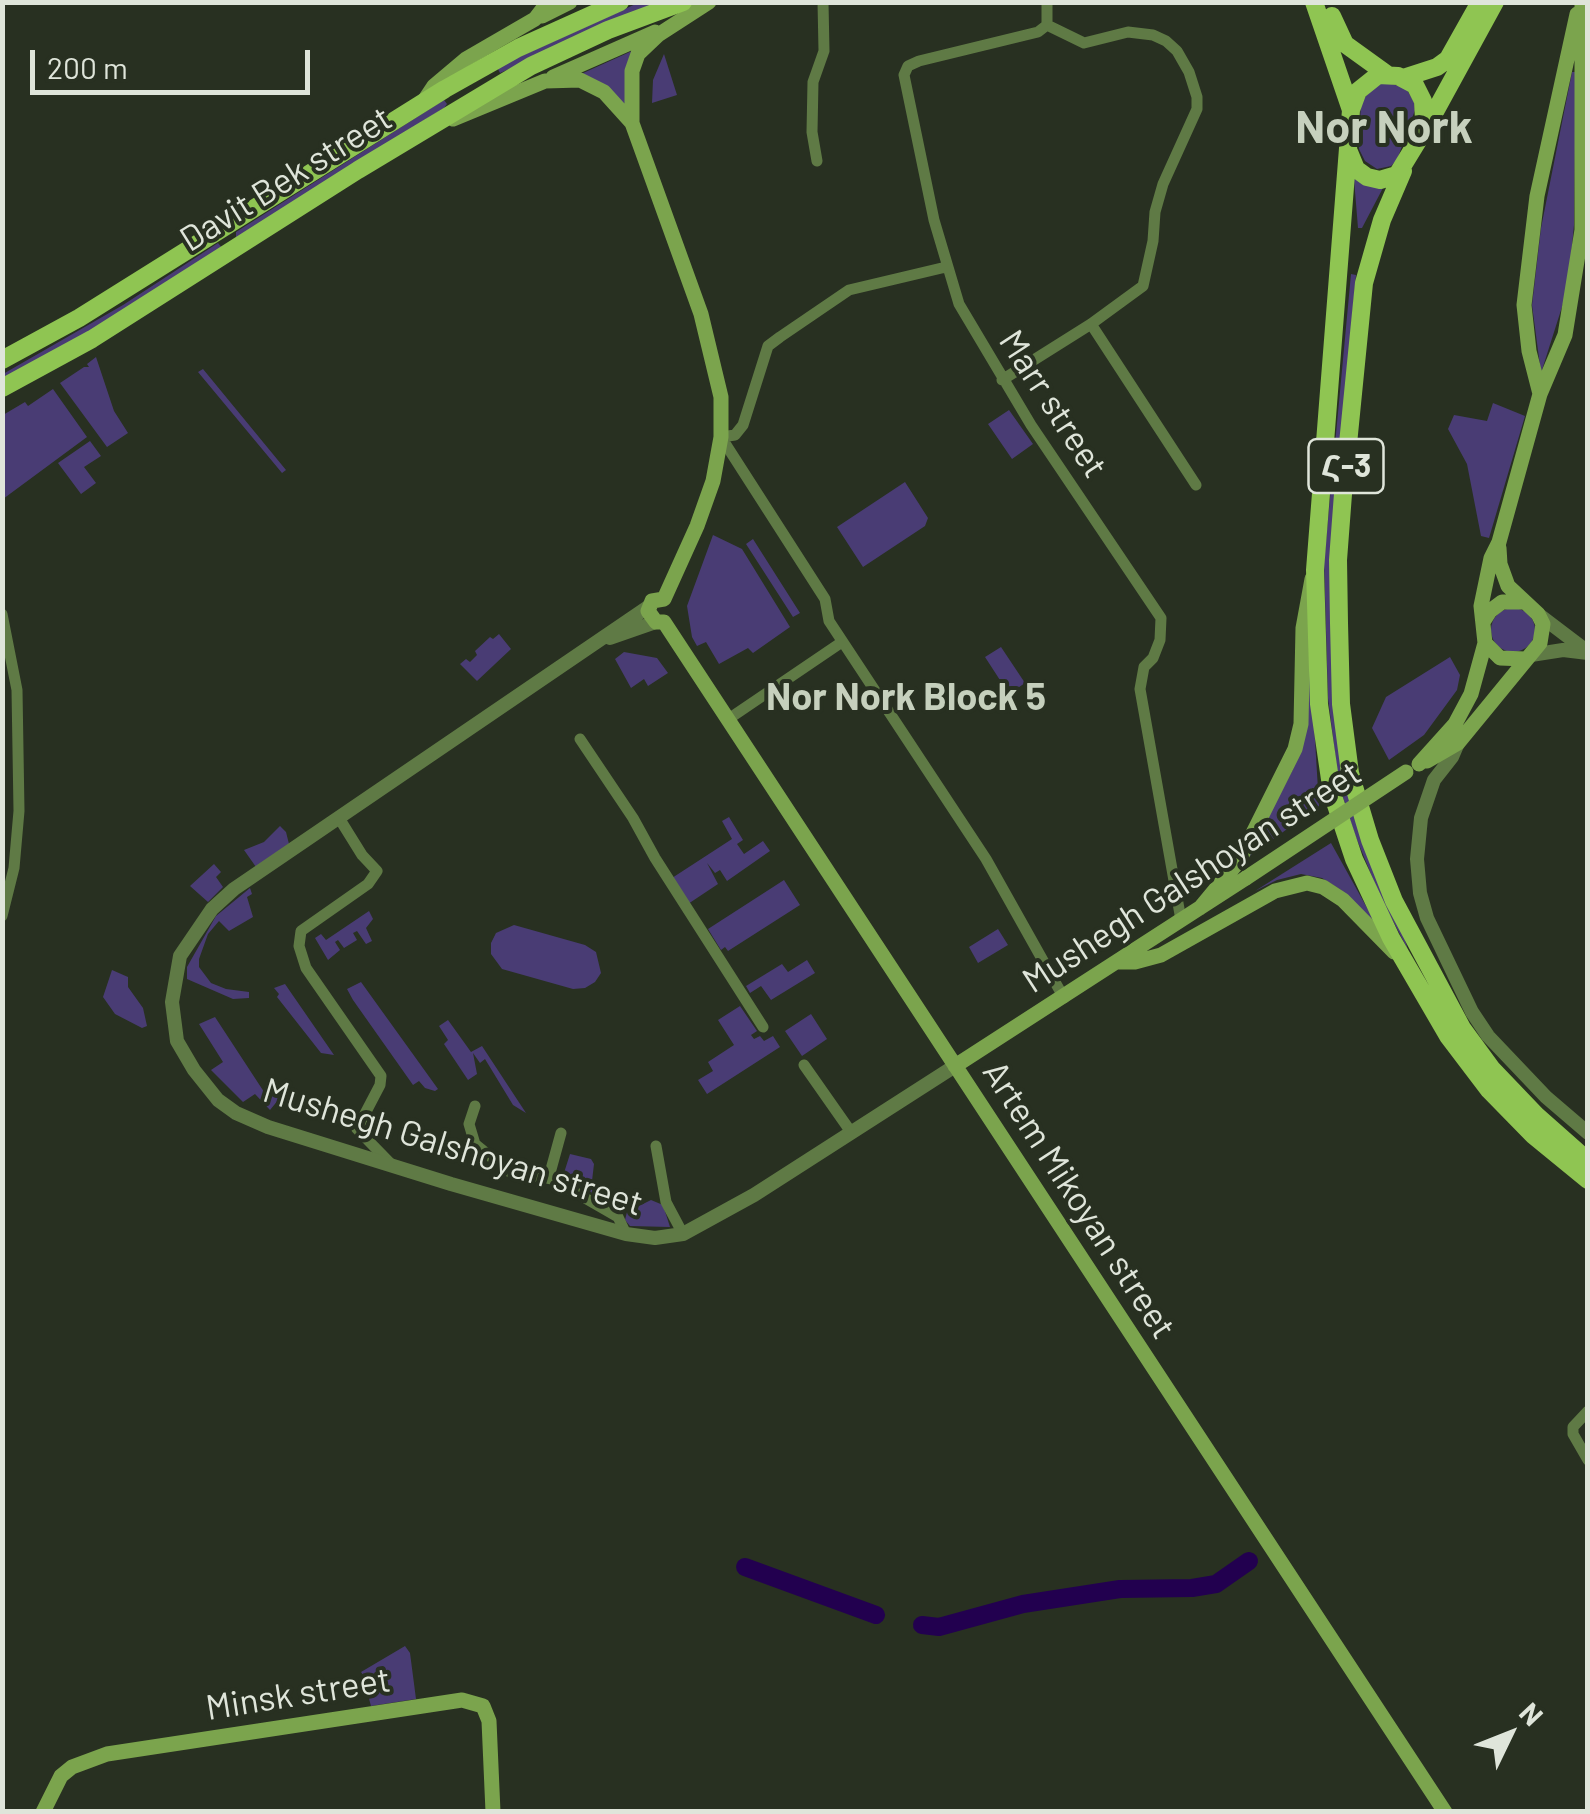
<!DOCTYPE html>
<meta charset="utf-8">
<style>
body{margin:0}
#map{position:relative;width:1590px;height:1814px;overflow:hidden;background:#283021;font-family:Barlow,sans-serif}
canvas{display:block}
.frame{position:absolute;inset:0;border:5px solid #dfe5da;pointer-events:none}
.north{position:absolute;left:1460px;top:1684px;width:100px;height:100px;-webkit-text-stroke:8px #283021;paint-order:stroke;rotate:47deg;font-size:28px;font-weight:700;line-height:40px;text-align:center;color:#dfe5da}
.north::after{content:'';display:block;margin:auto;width:35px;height:45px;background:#dfe5da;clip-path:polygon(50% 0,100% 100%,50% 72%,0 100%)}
.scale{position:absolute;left:30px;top:50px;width:280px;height:45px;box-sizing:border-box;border:5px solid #dfe5da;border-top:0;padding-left:12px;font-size:30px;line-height:35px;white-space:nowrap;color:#dfe5da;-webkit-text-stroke:8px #283021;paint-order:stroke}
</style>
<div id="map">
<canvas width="1590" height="1814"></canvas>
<div class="frame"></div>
<div class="north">N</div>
<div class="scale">200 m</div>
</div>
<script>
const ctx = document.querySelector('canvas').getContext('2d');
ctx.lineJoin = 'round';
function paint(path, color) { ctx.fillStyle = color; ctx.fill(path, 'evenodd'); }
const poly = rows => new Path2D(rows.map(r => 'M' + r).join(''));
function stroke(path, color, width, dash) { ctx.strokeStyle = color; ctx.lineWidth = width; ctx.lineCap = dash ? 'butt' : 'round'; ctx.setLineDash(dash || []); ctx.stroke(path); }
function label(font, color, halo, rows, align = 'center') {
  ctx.font = font + ' Barlow,"Noto Sans Armenian",sans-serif'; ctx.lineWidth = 8; ctx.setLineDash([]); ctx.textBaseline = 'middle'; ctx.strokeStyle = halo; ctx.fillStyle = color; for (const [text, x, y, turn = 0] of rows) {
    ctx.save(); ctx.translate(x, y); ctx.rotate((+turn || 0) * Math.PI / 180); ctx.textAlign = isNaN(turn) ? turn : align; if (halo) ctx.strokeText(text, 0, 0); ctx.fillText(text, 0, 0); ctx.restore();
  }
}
paint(poly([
 [638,3,660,3,500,73,497,67],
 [632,51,626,109,581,74],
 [664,54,677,95,652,103,653,80],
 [1572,72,1576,72,1574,225,1568,288,1541,373,1532,305,1541,228],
 [1385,82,1406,88,1414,102,1415,110,1397,160,1391,166,1377,169,1365,161,1359,149,1361,101,1377,85],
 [444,100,447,104,444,108,236,238,236,232],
 [1354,179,1384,186,1362,228,1358,228],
 [218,243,223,249,133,308,3,382,3,374,123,305],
 [1351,274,1356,275,1330,563,1334,696,1408,950,1380,896,1355,835,1339,785,1328,698,1324,562],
 [96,357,114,411,128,433,107,447,60,383,84,367,89,367,87,364],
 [203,369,286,470,282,473,198,372],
 [53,389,87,437,3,499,3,415,25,402,28,406],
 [1493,403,1525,416,1489,538,1481,536,1467,464,1448,429,1454,415,1487,421],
 [1009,410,1033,444,1012,459,988,424],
 [90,441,101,456,84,467,96,483,81,494,58,463],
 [905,482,928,518,925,526,863,567,837,527],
 [713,535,742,549,790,627,753,653,748,648,719,664,706,642,697,646,692,637,687,606],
 [753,539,800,613,793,617,746,544],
 '1491 630a22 22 0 1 1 44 0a22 22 0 1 1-44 0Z',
 [1308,624,1319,806,1247,858,1293,769],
 [499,634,511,649,477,681,460,664,466,659,470,662,477,655,475,651,490,637,493,639],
 [1001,647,1025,683,1009,694,985,657],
 [624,652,657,658,668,673,648,686,644,679,631,688,615,659],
 [1450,657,1460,675,1457,690,1424,735,1389,760,1372,728,1386,697],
 [729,817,743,840,737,844,744,854,763,841,770,851,727,881,720,870,715,873,707,863,718,884,688,904,672,878,732,839,722,821],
 [280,826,286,832,289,844,256,867,244,850,264,842],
 [1331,843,1376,924,1341,890,1322,878,1301,874,1277,880,1255,891],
 [214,864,221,872,216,877,223,887,208,902,190,886],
 [784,880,800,905,728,951,725,947,721,950,708,929],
 [250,888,252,894,247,897,253,917,229,931,219,921,208,934,199,959,199,967,211,983,226,989,249,992,249,998,233,999,187,979,187,967,216,916],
 [369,911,373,919,366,928,372,941,366,944,357,931,353,933,357,940,344,948,338,940,335,942,340,950,328,960,315,938,321,934,326,940],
 [514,925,585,945,596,952,601,973,595,982,585,988,573,989,502,969,491,954,491,943,496,933],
 [998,929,1008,945,978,963,969,947],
 [807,960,815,973,771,1000,761,986,750,993,746,986,782,964,788,972],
 [112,970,128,977,128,987,143,1008,147,1026,142,1028,115,1014,103,997],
 [361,982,438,1089,435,1091,425,1088,419,1081,413,1085,353,1000,347,989],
 [285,984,334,1055,321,1053,277,997,279,994,274,988],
 [740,1006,757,1031,751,1035,754,1039,760,1036,764,1041,773,1036,780,1047,707,1094,698,1080,713,1071,708,1062,734,1045,718,1020],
 [811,1014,827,1039,802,1056,785,1031],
 [215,1017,268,1098,274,1095,279,1099,270,1110,255,1094,243,1102,211,1070,223,1062,199,1024],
 [448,1020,471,1052,482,1046,526,1113,513,1105,485,1059,480,1063,473,1053,477,1074,468,1080,444,1044,448,1040,439,1026],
 [570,1154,591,1159,594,1164,592,1181,601,1198,563,1176],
 [651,1200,663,1205,670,1227,630,1226,625,1220,627,1212],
 [405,1646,410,1653,416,1699,371,1706,368,1695,374,1691,361,1672]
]), '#493c74');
stroke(poly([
 [745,1567,876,1615],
 [922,1625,939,1627,1023,1604,1120,1589,1192,1588,1216,1584,1249,1561]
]), '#22004f', 18);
stroke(poly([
 [1047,2,1047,25],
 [1047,25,1038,32,919,61,908,66,904,75,934,220,959,304,1031,425,1161,618,1160,640,1153,658,1144,667,1140,689,1181,920],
 [817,161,812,132,813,82,824,51,823,2],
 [946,267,849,290,780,337,768,346,743,425,735,435,721,437,825,599,829,621,986,859,1064,998],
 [1091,324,1196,485],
 [1002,380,1091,324,1143,286,1153,241,1155,212,1163,184,1197,109,1197,97,1189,72,1177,51,1166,41,1153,35,1128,32,1084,43,1047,25],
 [2,614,17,690,19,811,14,868,2,916],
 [727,720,842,642],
 [580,739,633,818,655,858,763,1027],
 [339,818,362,855,377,871,368,884,301,931,299,946,306,968,381,1076,380,1085,357,1129,394,1167],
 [804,1065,851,1132],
 [475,1106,469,1124,475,1144,508,1171,552,1179],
 [561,1133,550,1173,552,1179,618,1217,626,1234],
 [656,1146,666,1202,683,1234],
 [1588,1411,1573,1427,1573,1434,1588,1460]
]), '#5f7a45', 11);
stroke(poly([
 [648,607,234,889,212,909,180,956,172,1002,177,1041,194,1070,218,1100,236,1113,268,1127,451,1184,626,1234,655,1238,683,1234,754,1195,955,1066],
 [1538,614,1588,652],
 [610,638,656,622],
 [1531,655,1563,650,1588,653],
 [1458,743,1452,757,1434,780,1421,818,1417,859,1420,893,1427,918,1472,1012,1488,1036,1546,1097,1588,1133]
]), '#5f7a45', 14);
stroke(poly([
 [542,16,570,2],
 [553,77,655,32],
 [424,101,434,86,466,59,535,19,548,2],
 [453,119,545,81,580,80,604,92,632,123],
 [1540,394,1529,351,1524,305,1537,196,1577,14],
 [664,599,697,526,713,481,721,437,721,397,701,314,632,123,632,71,638,54,658,35,709,2],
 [664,622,1445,1812],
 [664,622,656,622,648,611,652,601,664,599],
 [1483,622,1490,611,1502,602,1524,602],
 [1485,643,1500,658,1525,659],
 [1427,761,1458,743,1540,643,1543,624,1538,614,1508,586,1500,564,1499,548],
 [1419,764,1455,724,1471,694,1485,643,1481,606,1491,558,1499,542,1540,394,1565,335,1582,230,1582,2],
 [1200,908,1239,861,1295,749,1301,724,1303,628,1312,579],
 [1118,962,1135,962,1161,955,1275,891,1307,883,1323,887,1343,900,1394,952],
 [955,1066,1246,878],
 [43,1812,61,1776,72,1767,107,1754,462,1700,483,1706,489,1721,493,1812]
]), '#7ba44d', 15);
stroke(poly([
 [1314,2,1351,110],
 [1332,16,1345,44,1388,75],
 [1403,78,1437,67,1448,59,1480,2],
 [1425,130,1495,2],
 [1349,152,1356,169,1367,177,1380,180,1397,175,1419,139,1424,120,1423,101,1415,85,1398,76,1378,75,1358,91,1351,110,1315,570,1319,704,1332,793,1354,859,1391,938,1448,1036,1489,1090,1533,1135,1588,1180],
 [1403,171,1382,220,1364,283,1343,494,1338,560,1339,623,1341,704,1350,773,1370,840,1394,901,1462,1028,1492,1069,1536,1115,1588,1161],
 [2,360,79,318,445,89,518,48,620,2],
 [2,388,92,339,358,170,531,66,608,30,683,2]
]), '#8fc552', 18);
stroke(poly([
 [1246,878,1406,772]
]), '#7ba44d', 15);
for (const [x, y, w] of [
 [1346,466,75]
]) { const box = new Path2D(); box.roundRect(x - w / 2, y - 27, w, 54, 8); ctx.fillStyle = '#283021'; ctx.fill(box); stroke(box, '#dfe5da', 2.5); }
label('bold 32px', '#dfe5da', null, [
 ["Հ-3",1346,466]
]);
label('35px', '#dfe5da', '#283021', [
 ["Davit Bek street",286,179,-32],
 ["Marr street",1053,404,57],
 ["Mushegh Galshoyan street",1192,877,-33],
 ["Mushegh Galshoyan street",453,1147,17],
 ["Artem Mikoyan street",1079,1200,57],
 ["Minsk street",298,1694,-9]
]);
label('bold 38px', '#c6d0bd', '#283021', [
 ["Nor Nork Block 5",906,697]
]);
label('bold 45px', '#c6d0bd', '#283021', [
 ["Nor Nork",1384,128]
]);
</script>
